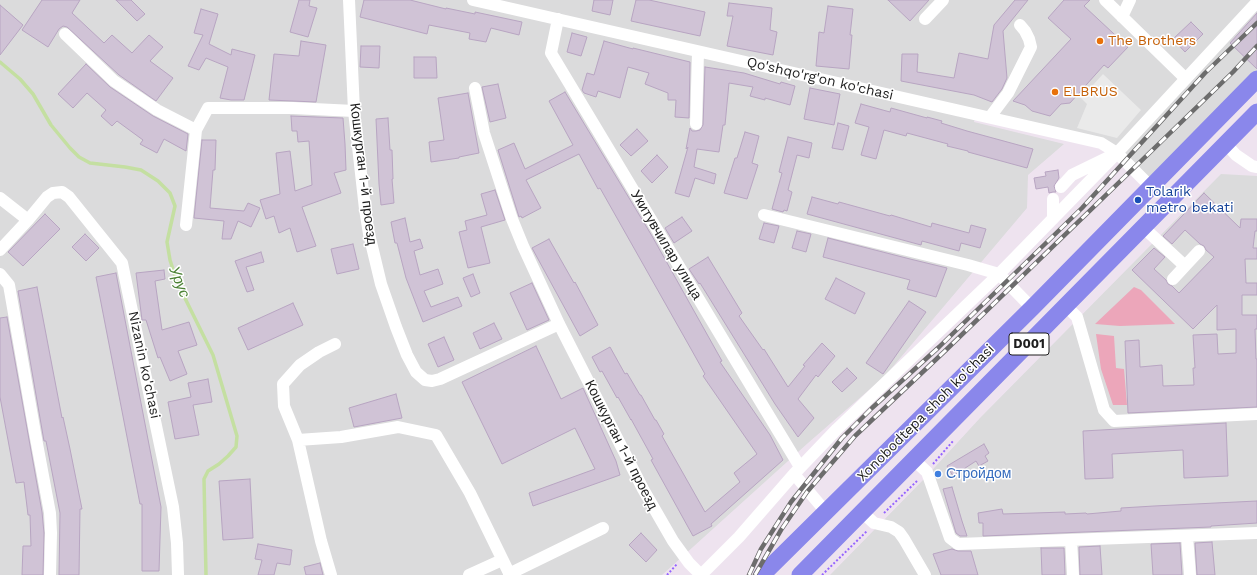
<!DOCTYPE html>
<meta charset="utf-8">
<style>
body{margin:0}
canvas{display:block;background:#eee3ef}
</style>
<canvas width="1257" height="575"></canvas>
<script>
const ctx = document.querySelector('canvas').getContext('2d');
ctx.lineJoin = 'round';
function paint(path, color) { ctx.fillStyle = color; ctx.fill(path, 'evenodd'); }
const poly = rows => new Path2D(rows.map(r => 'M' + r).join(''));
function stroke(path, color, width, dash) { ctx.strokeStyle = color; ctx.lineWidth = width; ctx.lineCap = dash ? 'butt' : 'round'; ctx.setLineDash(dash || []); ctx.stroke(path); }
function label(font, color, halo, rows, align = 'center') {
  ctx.font = font + ' "Work Sans",sans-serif'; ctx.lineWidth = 3; ctx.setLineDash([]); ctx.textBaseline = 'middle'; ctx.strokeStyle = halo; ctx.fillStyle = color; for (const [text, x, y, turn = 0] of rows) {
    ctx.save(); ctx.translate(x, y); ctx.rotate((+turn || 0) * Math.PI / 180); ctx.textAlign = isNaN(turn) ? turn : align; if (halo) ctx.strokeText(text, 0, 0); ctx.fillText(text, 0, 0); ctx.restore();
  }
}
paint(poly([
 [0,0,1257,0,1257,79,1151,187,1117,153,976,114,974,122,1064,144,1028,175,1027,208,885,376,808,443,662,575,0,575],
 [1221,174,1257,176,1257,575,830,575,924,479,980,418]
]), '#dbdbdc');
paint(poly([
 [1134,287,1141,290,1175,324,1120,326,1095,324],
 [1096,334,1114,336,1116,368,1124,369,1127,405,1113,405,1101,369]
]), '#eca6ba');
paint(poly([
 [1103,74,1141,110,1117,138,1077,128,1087,104,1081,98]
]), '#eaeaea');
stroke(poly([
 [0,62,20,79,33,94,51,125,70,148,79,157,90,163,125,167,141,170,158,181,170,193,175,206,167,242,170,260,177,282,213,355,237,436,236,447,228,456,219,464,208,471,204,479,206,575]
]), '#c4dfa1', 3.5);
const building = poly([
 [42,0,80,0,72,13,104,43,112,35,132,53,149,35,163,47,150,61,173,78,156,101,119,75,67,27,63,26,59,29,48,47,22,30,42,0],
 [116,0,131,0,145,14,137,21,116,0],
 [299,0,310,0,309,6,317,8,308,37,290,32,299,0],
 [364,0,410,0,446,9,446,8,475,14,475,12,522,22,519,35,491,28,486,42,469,39,470,33,429,25,427,34,360,17,364,0],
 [594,0,613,0,610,15,592,11,594,0],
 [636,0,649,0,705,12,700,36,631,21,636,0],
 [888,0,929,0,910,21,888,0],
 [1015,0,1028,0,1003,31,1007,78,1002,89,992,102,974,95,901,81,902,54,918,54,917,72,954,78,959,53,988,59,994,25,1015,0],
 [1064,0,1090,0,1084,6,1128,47,1108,68,1104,65,1070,103,1061,104,1050,116,1032,111,1025,105,1013,101,1071,39,1048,18,1064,0],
 [729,3,772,8,770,30,777,32,773,55,727,46,733,16,727,16,729,3],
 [0,5,23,25,0,55,0,5],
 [828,6,853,9,850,35,852,35,849,69,816,66,819,32,824,33,828,6],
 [201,9,218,14,209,44,231,55,232,49,255,55,244,100,231,100,220,98,228,67,206,58,199,70,188,66,203,35,194,33,201,9],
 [1257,13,1257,69,1230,43,1257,13],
 [1191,22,1203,34,1185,52,1173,39,1191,22],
 [572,33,587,37,581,56,567,52,572,33],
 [301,41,326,45,316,102,269,100,274,54,299,56,301,41],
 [604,41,633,49,633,48,690,62,689,118,675,117,676,100,668,100,668,93,645,84,649,73,628,67,620,98,598,91,596,97,584,93,582,90,587,73,594,75,604,41],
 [361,46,380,46,379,68,360,67,361,46],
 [414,57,436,57,437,78,414,78,414,57],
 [86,64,110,87,153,116,188,134,186,151,164,139,157,153,140,144,143,140,117,121,112,126,101,116,106,110,87,93,73,108,58,94,86,64],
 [705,67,744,73,780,84,781,82,795,86,790,105,765,98,765,100,750,96,753,87,729,83,725,125,723,125,719,152,697,149,694,167,716,174,714,184,695,178,689,197,675,193,688,147,686,149,690,128,692,131,696,131,700,130,703,125,705,67],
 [498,84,506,118,490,122,482,87,498,84],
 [810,88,840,94,834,125,804,119,810,88],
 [565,92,652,236,722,361,720,362,770,435,783,460,711,524,712,526,693,536,651,460,653,459,631,419,631,420,618,397,617,398,602,371,600,372,592,357,610,347,625,374,627,373,640,395,641,395,655,420,656,420,664,434,662,436,705,512,740,482,734,473,757,454,703,376,705,374,691,349,600,188,598,189,579,154,526,180,541,208,522,218,521,216,519,217,498,150,514,143,525,169,573,145,549,101,565,92],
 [468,93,479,153,459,157,459,158,431,162,429,142,444,140,438,98,468,93],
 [861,104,890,112,891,108,927,118,927,117,942,121,941,123,967,131,1033,149,1027,168,968,152,968,151,947,146,948,144,907,133,906,136,884,130,876,159,861,155,869,127,855,123,861,104],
 [291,116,343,118,345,144,346,170,334,173,341,193,302,207,316,246,297,252,290,228,279,233,274,216,266,219,260,200,280,194,276,153,290,151,295,191,312,185,309,141,298,142,297,131,292,131,291,116],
 [388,118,390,150,392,150,393,179,392,179,394,203,381,205,379,184,376,119,388,118],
 [838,123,849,126,843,150,832,148,838,123],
 [637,129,648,141,631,156,620,145,637,129],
 [745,132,759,136,752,163,758,165,747,199,724,193,735,158,737,158,745,132],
 [788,137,812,143,809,158,797,155,788,190,792,192,787,211,784,210,783,212,772,209,782,173,779,172,788,137],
 [202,140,216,140,215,170,213,170,210,208,244,211,248,203,260,208,251,227,238,221,231,239,222,239,224,221,194,218,202,140],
 [657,155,668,167,652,183,641,171,657,155],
 [1058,170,1059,178,1054,186,1056,192,1053,192,1049,193,1048,187,1036,189,1034,178,1046,176,1045,172,1058,170],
 [495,190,505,220,481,227,490,263,468,268,459,232,467,230,465,221,487,215,481,194,495,190],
 [1204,193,1240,228,1241,219,1257,219,1257,231,1255,231,1253,248,1257,248,1257,259,1245,259,1246,283,1257,283,1257,295,1242,295,1242,315,1257,315,1257,329,1255,329,1256,359,1257,359,1257,407,1128,413,1125,341,1139,340,1140,367,1162,365,1163,386,1194,385,1193,368,1195,368,1193,335,1217,334,1218,354,1236,353,1236,329,1217,330,1217,305,1193,329,1132,270,1154,248,1165,257,1154,269,1166,280,1168,284,1172,286,1179,293,1214,257,1206,250,1204,246,1200,244,1185,230,1172,244,1163,236,1204,193],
 [812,197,838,204,839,202,890,216,891,215,931,227,932,223,969,233,971,225,986,229,980,248,961,243,959,251,922,241,921,245,807,214,812,197],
 [45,214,60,229,23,266,8,252,45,214],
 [682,217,692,231,674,243,665,228,682,217],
 [405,218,410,242,420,239,423,248,414,251,420,275,438,269,443,284,424,291,431,307,458,297,462,306,423,322,406,278,397,243,395,243,391,222,405,218],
 [764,223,779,226,774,243,759,239,764,223],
 [797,231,811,234,806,252,792,248,797,231],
 [85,234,99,248,86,261,72,247,85,234],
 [828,238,910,259,947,268,936,297,907,289,910,280,823,257,828,238],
 [549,239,574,283,575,282,598,325,580,336,532,248,549,239],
 [353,244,359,269,337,274,331,249,353,244],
 [261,252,264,262,246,267,254,290,247,292,235,261,261,252],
 [708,257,742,313,739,316,763,350,764,349,788,387,805,366,803,365,822,343,835,356,818,377,816,375,798,399,814,418,798,437,775,404,700,283,699,284,689,269,708,257],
 [164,270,165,279,155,281,162,330,189,322,197,345,178,351,187,374,170,381,160,357,158,358,146,320,142,320,136,273,164,270],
 [116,273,161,507,159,571,142,571,142,504,140,504,96,277,116,273],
 [473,274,480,293,471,297,463,278,473,274],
 [836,278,865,293,855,314,825,299,836,278],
 [532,283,549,320,527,330,510,293,532,283],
 [37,287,62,418,63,417,70,449,82,509,80,509,79,575,59,575,60,513,46,441,44,441,18,291,37,287],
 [909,301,926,312,883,374,866,363,909,301],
 [293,303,303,325,248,350,238,328,293,303],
 [7,317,42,512,44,533,43,575,22,575,23,546,31,546,30,515,28,515,24,482,16,483,0,397,0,318,7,317],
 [494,323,502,339,480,349,473,333,494,323],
 [444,337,454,360,438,367,428,344,444,337],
 [536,346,561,399,583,388,616,461,620,475,533,506,529,493,595,469,575,428,502,464,462,382,536,346],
 [847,368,857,378,842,392,832,382,847,368],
 [208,379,212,402,193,405,199,435,175,439,168,402,191,397,188,383,208,379],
 [396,394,402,418,354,427,349,408,396,394],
 [1226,423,1228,476,1184,478,1183,450,1112,454,1113,478,1085,479,1083,431,1226,423],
 [984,444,989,453,985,456,988,461,979,466,976,461,953,476,947,466,984,444],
 [250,479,253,538,223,540,219,481,250,479],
 [952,487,962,521,967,536,960,536,956,533,943,489,952,487],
 [1257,501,1257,523,1211,526,1211,527,983,536,983,523,979,523,978,513,1002,509,1003,514,1065,512,1065,514,1086,513,1087,514,1121,511,1121,508,1154,506,1257,501],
 [641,533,657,550,646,562,629,545,641,533],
 [1212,542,1215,575,1197,575,1195,543,1212,542],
 [1180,543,1182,575,1153,575,1151,544,1180,543],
 [258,544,292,550,290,565,277,563,274,575,258,575,262,560,255,559,258,544],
 [1100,546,1102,575,1080,575,1079,547,1100,546],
 [1041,548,1064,548,1065,575,1042,575,1041,548],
 [952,549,958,551,971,551,978,575,941,575,933,554,952,549],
 [320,563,323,575,306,575,304,567,320,563]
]);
paint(building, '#d0c3d6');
stroke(building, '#b8a5c2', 1);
stroke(poly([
 [933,464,954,440],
 [884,513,918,480],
 [667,575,677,564],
 [822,575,867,531]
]), '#9564ff', 2, [2, 2]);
stroke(poly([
 [349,0,354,111,365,209,369,234,381,284,396,327,407,355,416,372,425,380,432,381,440,379,559,324],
 [473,0,1101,143,1117,153,1151,187],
 [1105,0,1185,78],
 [1122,17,1130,0],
 [558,19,551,53,754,391,800,467],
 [925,19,943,0],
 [65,34,114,81,157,110,196,130],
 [475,88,484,133,512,219,523,246,559,324,643,489,673,541,689,563,701,575],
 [990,117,1008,93,1031,47,1029,39,1025,31,1020,25],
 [696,124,698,52],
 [1226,144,1236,155,1252,166,1257,167],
 [1061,187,1072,175,1109,157],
 [0,198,28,220],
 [1053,199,1053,219],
 [764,215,968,265,999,274,1032,308],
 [186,225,196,130,208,108,293,108,354,111],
 [1144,228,1185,266,1199,251],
 [0,250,28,220,47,197,53,193,62,192,69,197,122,263,173,507,177,543,178,575],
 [0,274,9,285,35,433,50,513,51,533,50,575],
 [1173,279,1185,266],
 [1066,306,1077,317,1104,410,1114,421,1257,414],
 [298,440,341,437,398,427,436,435,470,493,510,575],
 [914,460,927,472,950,538,958,544,1257,533],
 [794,474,826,512],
 [862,512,874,523,891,527,899,532,904,539,925,575],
 [1187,536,1190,575],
 [1071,540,1073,575],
 [509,574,603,528],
 [331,575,321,541,298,440,284,406,283,384,300,365,319,352,335,344],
 [469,575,502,560],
 [701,575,739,537,794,474,837,429,999,274,1117,153,1257,2]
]), '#fff', 12);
stroke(poly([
 [762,575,1032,308,1257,79],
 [800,575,1257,112]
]), '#8a87eb', 17);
const rail = poly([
 [749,575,761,549,791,502,842,438,872,408,939,347,1082,208,1205,73,1257,23],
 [755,575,781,530,807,492,855,436,946,350,1233,72,1257,46]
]);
stroke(rail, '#6c6c6c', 4.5);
stroke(rail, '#fff', 3, [9]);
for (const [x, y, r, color] of [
 [1100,41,4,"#e8710a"],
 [1055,92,4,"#e8710a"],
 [1138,200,4,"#1a4fb4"],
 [938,474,4,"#3f7fe0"]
]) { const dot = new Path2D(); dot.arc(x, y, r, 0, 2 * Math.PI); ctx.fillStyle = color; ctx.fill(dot); stroke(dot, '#fff', 1.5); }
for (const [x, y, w] of [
 [1029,344,40]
]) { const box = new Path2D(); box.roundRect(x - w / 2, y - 11, w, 22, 3); ctx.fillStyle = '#fff'; ctx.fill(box); stroke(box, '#1e1e1e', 1); }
label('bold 13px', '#1e1e1e', null, [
 ["D001",1029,344]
]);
label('14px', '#c56008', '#fff', [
 ["The Brothers",1108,41],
 ["ELBRUS",1063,92]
], 'left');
label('14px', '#1e1e1e', '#fff', [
 ["Qo'shqo'rg'on ko'chasi",820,79,13],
 ["Кошкурган 1-й проезд",363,174,83],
 ["Укитувчилар улица",666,245,59],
 ["Nizanin ko'chasi",144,365,78],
 ["Xonobodtepa shoh ko'chasi",926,413,-45],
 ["Кошкурган 1-й проезд",621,445,63]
]);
label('14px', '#164399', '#fff', [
 ["Tolarik",1146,192],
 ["metro bekati",1146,208]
], 'left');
label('14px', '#366cbe', '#fff', [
 ["Стройдом",946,474]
], 'left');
label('italic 15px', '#4c8236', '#fff', [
 ["Урус",179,282,68]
]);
</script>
